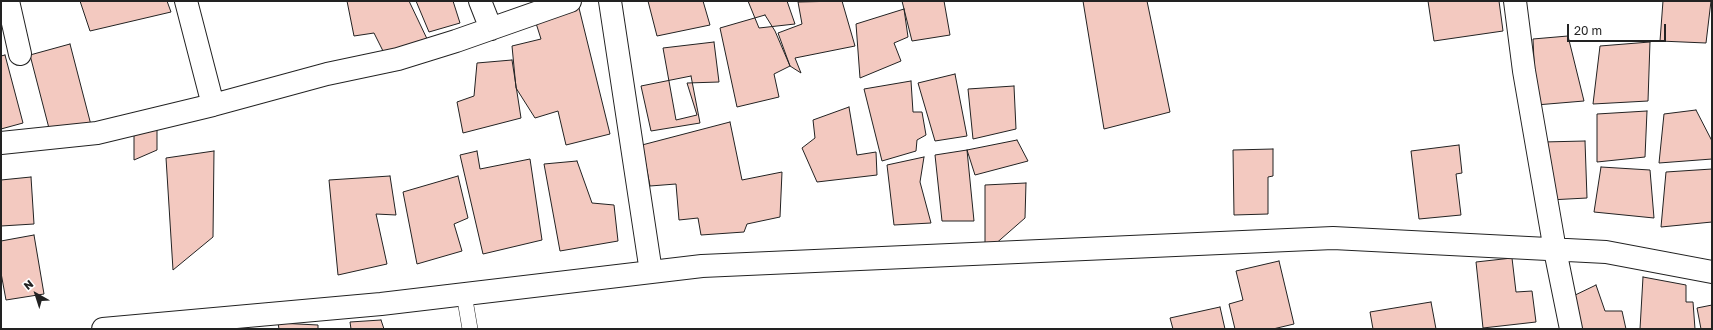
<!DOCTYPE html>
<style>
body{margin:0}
#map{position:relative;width:1713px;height:330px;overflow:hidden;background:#fff;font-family:"Golos Text",sans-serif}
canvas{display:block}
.frame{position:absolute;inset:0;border:2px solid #222;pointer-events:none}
.north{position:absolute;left:16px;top:274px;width:40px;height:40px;-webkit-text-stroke:3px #fff;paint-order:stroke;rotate:321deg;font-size:11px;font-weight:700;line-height:16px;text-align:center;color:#222}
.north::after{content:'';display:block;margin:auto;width:14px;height:18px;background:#222;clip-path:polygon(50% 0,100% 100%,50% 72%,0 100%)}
.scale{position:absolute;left:1567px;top:24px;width:99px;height:18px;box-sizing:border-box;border:2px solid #222;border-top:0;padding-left:5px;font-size:12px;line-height:14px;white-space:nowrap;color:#222;-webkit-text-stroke:3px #fff;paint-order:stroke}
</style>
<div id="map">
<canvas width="1713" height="330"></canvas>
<div class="frame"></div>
<div class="north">N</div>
<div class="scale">20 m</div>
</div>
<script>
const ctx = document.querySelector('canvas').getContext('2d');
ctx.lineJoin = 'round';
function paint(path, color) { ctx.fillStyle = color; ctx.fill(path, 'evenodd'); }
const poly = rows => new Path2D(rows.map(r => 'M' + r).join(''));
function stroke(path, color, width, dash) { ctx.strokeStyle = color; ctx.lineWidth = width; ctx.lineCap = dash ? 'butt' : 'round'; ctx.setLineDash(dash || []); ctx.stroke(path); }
const building = poly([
 [80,1,167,1,171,12,90,31,80,1],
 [347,1,409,1,429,43,385,55,374,33,354,36,347,1],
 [416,1,453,1,460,23,429,32,416,1],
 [648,1,703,1,710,25,657,36,648,1],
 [748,1,787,1,795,24,759,28,748,1],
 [842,1,855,46,795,58,801,73,790,66,778,33,802,24,798,2,842,1],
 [902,1,944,1,950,35,912,41,902,1],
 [1083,1,1147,1,1170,112,1104,129,1083,1],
 [1428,1,1499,1,1503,31,1434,41,1428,1],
 [1663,1,1711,1,1706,43,1660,41,1663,1],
 [579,8,610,134,566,145,558,111,535,118,516,88,512,46,541,39,535,20,579,8],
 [904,9,908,37,894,43,901,61,860,78,856,24,904,9],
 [765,15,775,31,790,66,774,74,779,97,737,107,720,28,765,15],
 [1568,36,1584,101,1536,105,1533,39,1568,36],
 [714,42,719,82,687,83,697,115,676,120,663,48,714,42],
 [1650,42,1648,101,1593,104,1600,46,1650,42],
 [70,44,91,125,51,136,30,55,70,44],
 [5,55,23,123,1,129,1,56,5,55],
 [512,60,521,118,463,133,457,102,474,96,477,63,512,60],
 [955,74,967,136,935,141,918,83,955,74],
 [691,76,700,123,651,131,641,86,691,76],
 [911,81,913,112,922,112,926,135,917,140,916,151,882,161,864,89,911,81],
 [1014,86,1016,129,973,139,968,89,1014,86],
 [849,107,857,155,876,152,877,175,817,182,802,148,815,138,813,120,849,107],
 [1696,110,1712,141,1712,159,1659,163,1664,114,1696,110],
 [1647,111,1645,157,1597,162,1597,114,1647,111],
 [730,122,742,180,782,172,780,217,747,224,744,232,701,235,698,218,679,220,676,184,650,186,642,145,730,122],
 [157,127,157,150,134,160,134,133,157,127],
 [1017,140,1028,161,975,175,967,150,1017,140],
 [1585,141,1587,198,1549,200,1543,142,1585,141],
 [1459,145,1462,173,1456,174,1461,215,1419,219,1411,151,1459,145],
 [1273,149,1273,176,1268,177,1268,214,1234,215,1233,150,1273,149],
 [967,150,974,221,942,221,935,155,967,150],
 [214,151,213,237,173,270,166,158,214,151],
 [477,151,480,169,530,159,542,240,483,254,460,155,477,151],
 [924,157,920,182,931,223,894,225,887,165,924,157],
 [577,161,592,203,614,205,618,241,560,251,544,164,577,161],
 [1601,167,1650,170,1654,218,1594,212,1601,167],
 [1712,169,1712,222,1661,227,1666,172,1712,169],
 [390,176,396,215,376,214,387,264,338,275,329,180,390,176],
 [458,176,468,218,454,224,462,251,417,264,403,192,458,176],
 [31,177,34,224,1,226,1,180,31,177],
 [1026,183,1025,218,985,253,985,185,1026,183],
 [34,235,44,294,6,300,1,273,1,241,34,235],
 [1512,258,1516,292,1532,291,1536,322,1483,328,1476,262,1512,258],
 [1279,261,1294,324,1273,329,1235,329,1229,304,1243,300,1236,271,1279,261],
 [1643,277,1686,285,1686,302,1693,302,1695,329,1640,329,1643,277],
 [1596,285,1605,311,1622,311,1626,329,1577,329,1569,298,1596,285],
 [1431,302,1436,329,1373,329,1370,312,1431,302],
 [1712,305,1712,329,1701,329,1697,308,1712,305],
 [1220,307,1225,329,1173,329,1170,318,1220,307],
 [381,320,384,329,351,329,350,322,381,320],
 [278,323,318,325,318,329,279,329,278,323]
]);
paint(building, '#f3c9c0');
stroke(building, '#222', 1);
const service = poly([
 [464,294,470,329]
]);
const minor = poly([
 [8,1,20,54],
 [186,1,213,105],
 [480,1,491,29],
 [610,1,651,272],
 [1515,1,1524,71,1555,250,1571,329],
 [1,143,97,133,213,105,327,74,398,59,456,41,570,1],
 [103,329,381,304,702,266,1333,238,1606,252,1712,272]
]);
stroke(service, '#222', 16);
stroke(minor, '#222', 24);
stroke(service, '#fff', 15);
stroke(minor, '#fff', 22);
</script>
